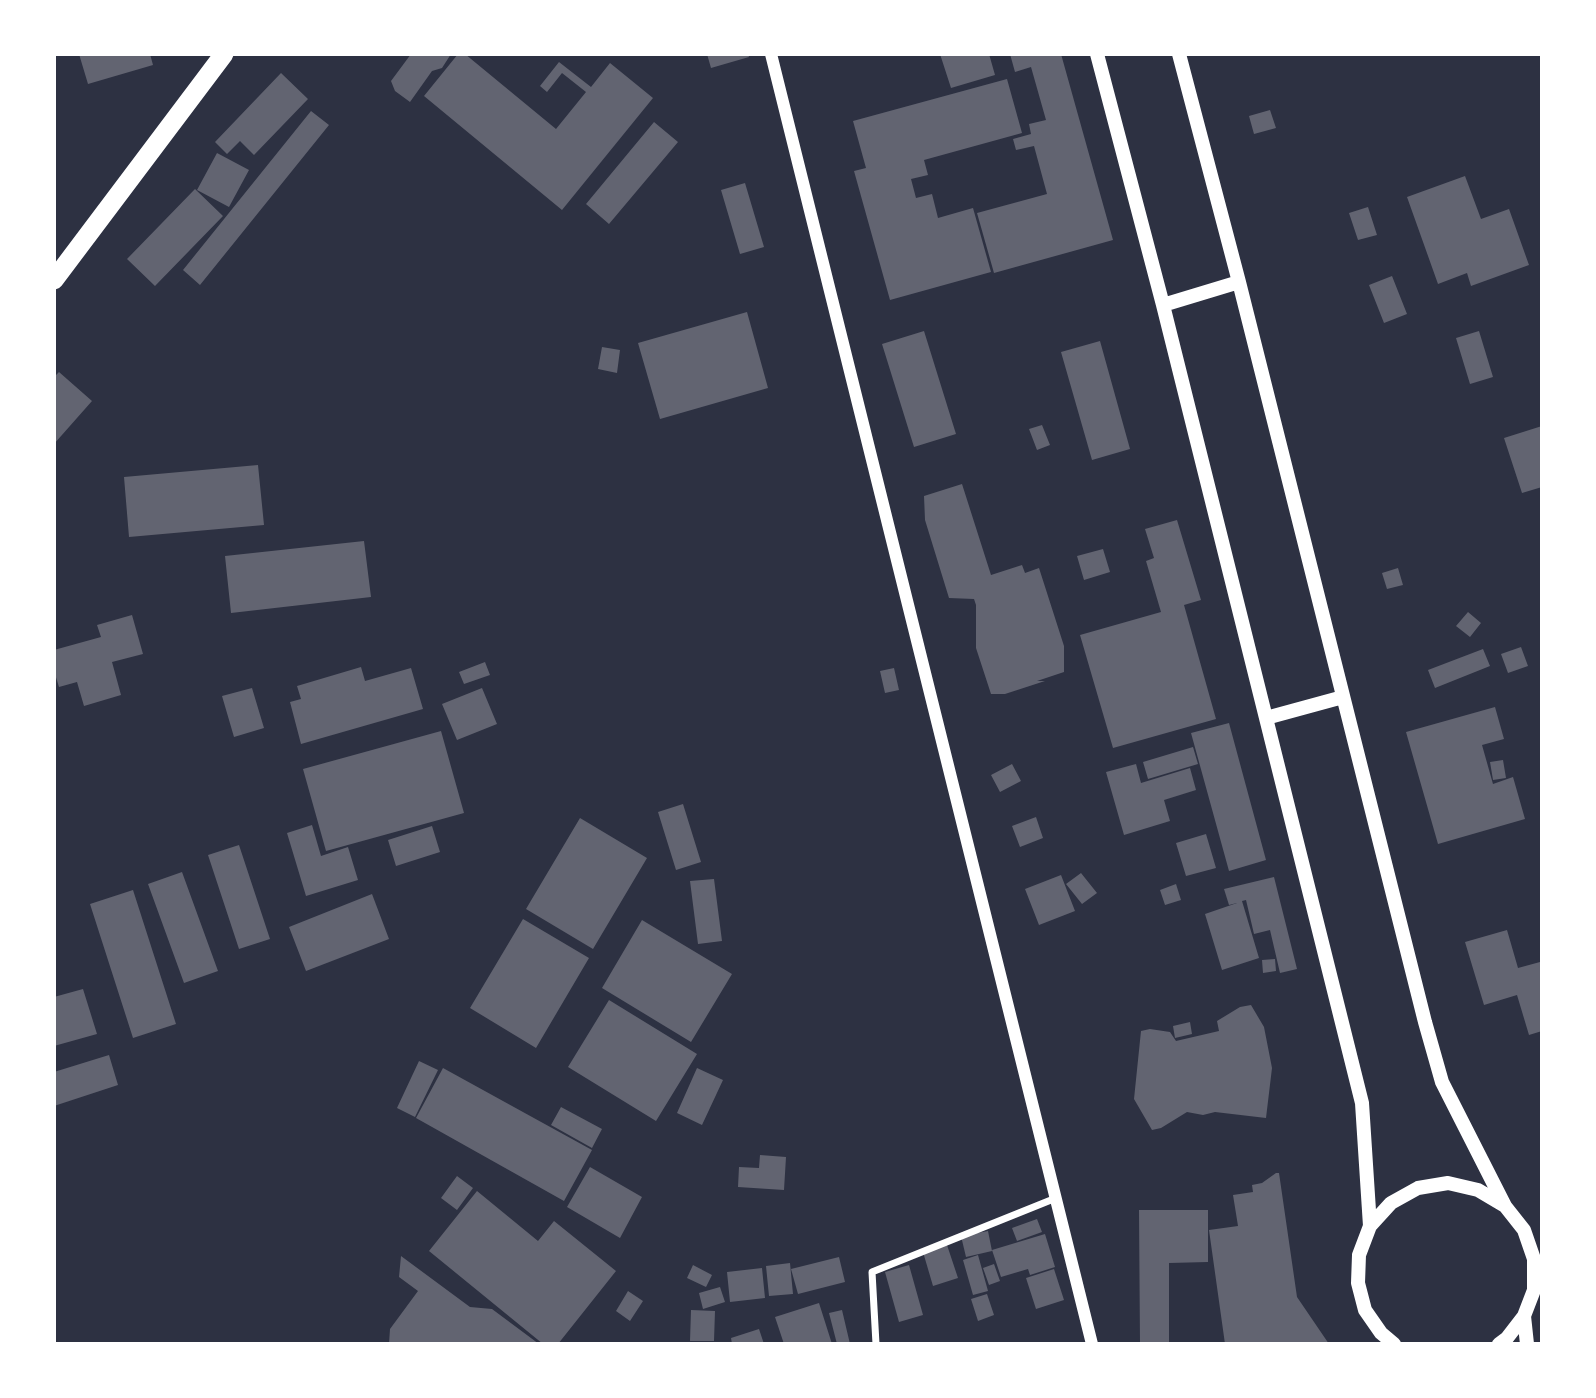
<!DOCTYPE html>
<style>
body{margin:0}
#map{position:relative;width:1596px;height:1398px;overflow:hidden;background:#2d3142;font-family:"PT Serif",serif}
canvas{display:block}
.frame{position:absolute;inset:0;border:56px solid #fff;pointer-events:none}
</style>
<div id="map">
<canvas width="1596" height="1398"></canvas>
<div class="frame"></div>
</div>
<script>
const ctx = document.querySelector('canvas').getContext('2d');
ctx.lineJoin = 'round';
function paint(path, color) { ctx.fillStyle = color; ctx.fill(path, 'evenodd'); }
const poly = rows => new Path2D(rows.map(r => 'M' + r).join(''));
function stroke(path, color, width, dash) { ctx.strokeStyle = color; ctx.lineWidth = width; ctx.lineCap = dash ? 'butt' : 'round'; ctx.setLineDash(dash || []); ctx.stroke(path); }
paint(poly([
 [79,54,150,54,153,65,88,84],
 [411,54,451,54,442,68,432,71,410,102,395,91,391,81],
 [458,54,465,54,556,129,586,92,562,73,547,92,540,86,559,62,591,87,610,63,653,98,562,210,424,96],
 [707,54,748,54,749,57,711,68],
 [940,54,989,54,995,75,951,88],
 [1010,54,1061,54,1113,240,994,273,977,213,1047,194,1034,146,1016,150,1013,139,1031,134,1029,124,1046,120,1031,67,1015,72],
 [281,73,308,99,254,155,240,141,227,154,215,142],
 [1007,79,1022,133,924,160,928,175,911,179,916,198,932,194,938,218,973,208,991,272,890,300,854,171,866,168,853,121],
 [1270,110,1276,128,1254,134,1249,116],
 [311,111,329,125,200,285,183,270],
 [654,122,678,142,609,224,586,204],
 [217,153,249,170,229,207,197,190],
 [1465,176,1481,219,1509,209,1529,265,1471,286,1467,273,1438,284,1407,197],
 [745,183,764,247,740,254,721,190],
 [195,189,223,216,155,286,127,259],
 [1368,207,1377,235,1358,240,1349,213],
 [1392,276,1407,314,1384,323,1369,285],
 [747,312,768,388,660,419,638,343],
 [924,331,956,434,914,447,882,344],
 [1479,331,1493,377,1470,384,1456,338],
 [1100,341,1130,449,1092,460,1061,352],
 [602,347,620,350,617,373,598,369],
 [59,372,92,401,54,444,54,377],
 [1042,425,1050,445,1037,450,1029,429],
 [1542,426,1542,487,1522,493,1504,438],
 [258,465,264,525,129,537,124,477],
 [962,484,991,575,1022,565,1025,573,1039,568,1064,646,1064,672,1037,681,1045,681,1005,694,991,694,976,648,976,605,974,599,949,598,925,520,924,496],
 [1177,520,1201,600,1184,605,1216,719,1113,748,1080,635,1161,612,1146,561,1154,558,1145,529],
 [364,541,371,597,231,613,225,556],
 [1103,549,1110,572,1084,580,1077,556],
 [1398,568,1403,585,1387,589,1382,573],
 [1468,612,1481,623,1470,637,1456,626],
 [132,615,143,654,112,662,121,695,84,706,77,682,59,687,54,671,54,650,101,637,97,625],
 [1521,647,1528,666,1508,673,1501,654],
 [1483,649,1490,666,1435,688,1428,670],
 [485,662,490,675,464,684,459,672],
 [361,667,365,681,411,668,423,709,301,744,290,702,301,699,297,686],
 [894,668,899,690,885,693,880,671],
 [252,688,264,728,234,737,222,696],
 [482,688,497,724,457,740,442,704],
 [1495,707,1504,739,1482,745,1493,784,1513,777,1525,819,1438,844,1406,732],
 [1229,723,1266,860,1229,871,1191,733],
 [441,731,464,813,326,851,303,769],
 [1193,747,1198,764,1148,779,1143,762],
 [1503,760,1506,778,1493,780,1490,762],
 [1012,764,1021,781,1000,792,991,775],
 [1136,764,1141,783,1190,768,1196,790,1164,800,1170,821,1124,835,1106,772],
 [683,804,701,862,676,870,658,812],
 [1036,817,1043,838,1020,847,1012,826],
 [580,818,647,858,593,949,526,909],
 [312,825,321,856,348,847,358,880,306,896,287,833],
 [432,826,440,852,396,866,388,840],
 [1206,834,1216,868,1186,876,1176,843],
 [239,845,270,939,239,949,208,855],
 [182,872,218,971,184,983,148,884],
 [1081,873,1097,893,1082,904,1066,884],
 [1061,875,1075,911,1039,925,1025,889],
 [1274,877,1297,969,1280,973,1270,930,1254,934,1246,900,1242,901,1259,958,1222,970,1205,914,1237,903,1229,905,1224,889],
 [714,879,722,941,698,944,690,881],
 [1176,884,1181,900,1165,905,1160,890],
 [133,890,176,1024,133,1038,90,904],
 [372,894,389,939,306,971,289,927],
 [523,919,589,958,536,1048,470,1008],
 [642,920,732,974,691,1042,602,988],
 [1507,930,1518,968,1540,962,1542,969,1542,1031,1529,1035,1517,995,1484,1005,1465,942],
 [1275,959,1276,971,1263,973,1262,960],
 [83,989,97,1034,54,1046,54,997],
 [609,1000,697,1054,656,1121,568,1067],
 [1251,1005,1264,1027,1272,1068,1266,1118,1215,1112,1203,1115,1187,1112,1161,1128,1152,1130,1134,1099,1141,1031,1150,1029,1170,1032,1176,1041,1219,1031,1217,1021,1240,1007],
 [1190,1022,1192,1034,1175,1038,1173,1026],
 [109,1055,118,1085,54,1106,54,1072],
 [419,1061,438,1070,415,1117,397,1108],
 [443,1068,592,1150,564,1201,416,1118],
 [697,1068,723,1080,702,1125,677,1113],
 [561,1107,602,1129,592,1148,551,1125],
 [760,1155,786,1157,784,1190,738,1187,739,1167,759,1168],
 [590,1167,642,1197,620,1238,567,1207],
 [1276,1173,1279,1173,1297,1297,1329,1344,1225,1344,1209,1230,1238,1226,1233,1195,1253,1192,1252,1185,1262,1183],
 [457,1176,473,1188,457,1210,441,1198],
 [477,1191,538,1241,554,1221,616,1271,558,1344,543,1344,429,1251],
 [1139,1210,1208,1210,1208,1262,1169,1263,1169,1344,1140,1344],
 [1037,1219,1042,1232,1017,1241,1012,1228],
 [988,1231,992,1251,966,1257,961,1236],
 [1045,1234,1055,1267,1030,1275,1028,1269,1001,1277,992,1250],
 [947,1245,958,1278,933,1286,923,1252],
 [978,1255,988,1291,973,1295,963,1260],
 [401,1256,470,1307,492,1309,539,1344,389,1344,390,1329,418,1291,399,1277],
 [839,1257,845,1282,798,1294,791,1269],
 [790,1263,793,1294,769,1296,766,1266],
 [994,1264,1000,1281,989,1285,983,1268],
 [693,1265,712,1275,706,1287,687,1278],
 [909,1265,923,1315,899,1322,885,1272],
 [762,1268,765,1298,730,1302,727,1272],
 [1054,1269,1064,1300,1036,1309,1026,1278],
 [720,1287,725,1302,703,1309,699,1293],
 [628,1291,643,1301,630,1321,616,1311],
 [987,1294,994,1315,978,1321,971,1299],
 [819,1303,832,1344,784,1344,775,1317],
 [691,1310,715,1311,714,1341,690,1341],
 [842,1310,850,1344,837,1344,829,1313],
 [759,1329,764,1344,732,1344,731,1338]
]), '#626471');
stroke(poly([
 [876,1344,872,1272,1056,1198]
]), '#fff', 7);
stroke(poly([
 [771,54,1092,1344]
]), '#fff', 12);
stroke(poly([
 [1097,54,1163,305,1362,1103,1370,1226],
 [1179,54,1239,282,1425,1022,1442,1082,1505,1206],
 [1163,305,1239,282],
 [1266,718,1343,697],
 [1524,1316,1527,1344],
 [1394,1344,1381,1333,1365,1310,1358,1283,1359,1255,1370,1226,1391,1203,1418,1188,1448,1183,1478,1190,1505,1206,1524,1230,1534,1259,1534,1290,1524,1316,1507,1338,1499,1344]
]), '#fff', 14);
stroke(poly([
 [54,280,224,54]
]), '#fff', 19);
</script>
